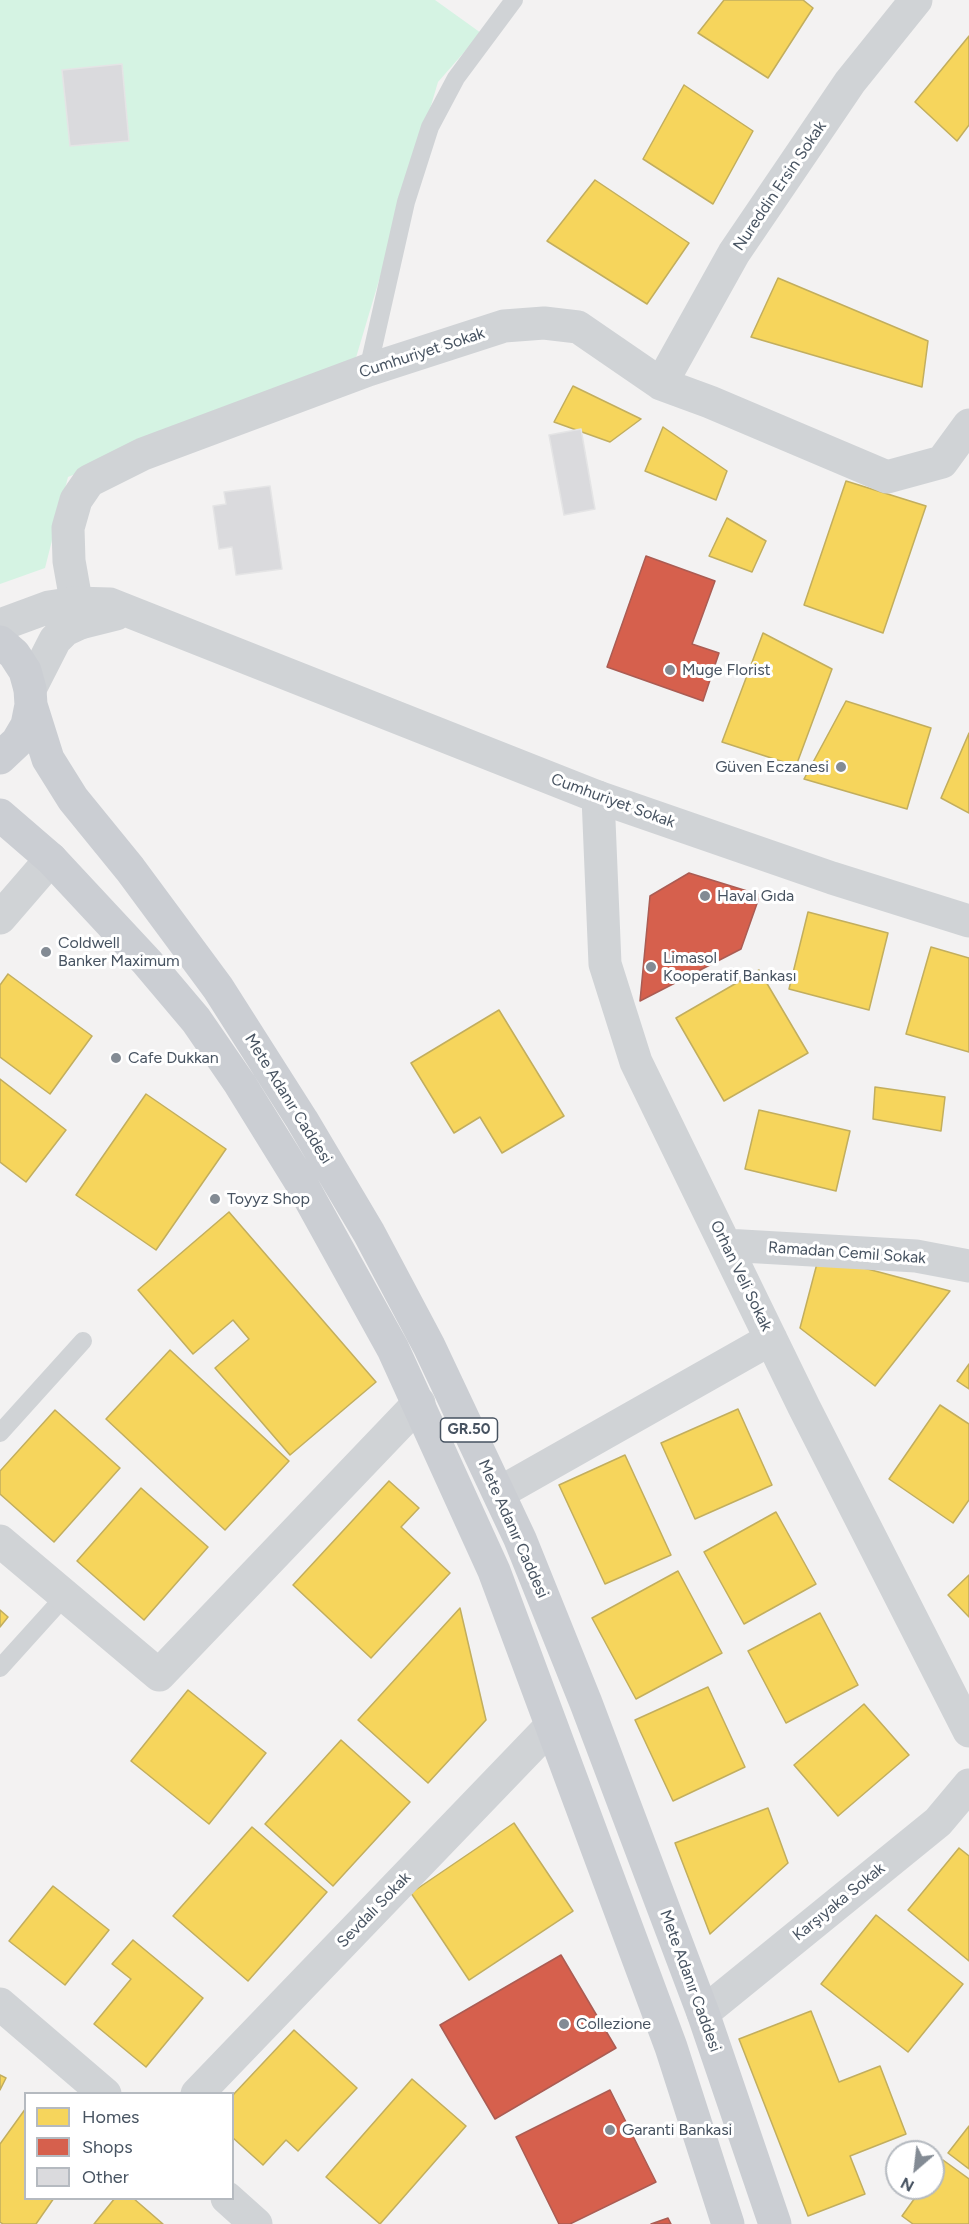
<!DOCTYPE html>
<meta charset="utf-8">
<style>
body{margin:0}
#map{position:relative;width:969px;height:2224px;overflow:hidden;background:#f3f2f2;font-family:Figtree,sans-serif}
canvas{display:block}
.legend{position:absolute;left:24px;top:2092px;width:210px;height:108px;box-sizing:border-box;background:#fff;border:2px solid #b5bac0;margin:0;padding:8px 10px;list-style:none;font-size:18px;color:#475361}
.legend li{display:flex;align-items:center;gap:12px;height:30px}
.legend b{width:30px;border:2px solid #b5bac0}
.north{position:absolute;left:885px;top:2140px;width:60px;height:60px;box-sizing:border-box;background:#fff;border:2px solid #b5bac0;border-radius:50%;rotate:208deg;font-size:16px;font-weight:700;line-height:24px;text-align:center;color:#475361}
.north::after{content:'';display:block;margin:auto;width:21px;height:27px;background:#838b94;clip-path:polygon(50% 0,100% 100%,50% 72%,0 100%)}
</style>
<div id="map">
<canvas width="969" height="2224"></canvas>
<ul class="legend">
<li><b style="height:16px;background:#f6d55c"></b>Homes</li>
<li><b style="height:16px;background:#d6604d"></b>Shops</li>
<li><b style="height:16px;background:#dadadd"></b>Other</li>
</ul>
<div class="north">N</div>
</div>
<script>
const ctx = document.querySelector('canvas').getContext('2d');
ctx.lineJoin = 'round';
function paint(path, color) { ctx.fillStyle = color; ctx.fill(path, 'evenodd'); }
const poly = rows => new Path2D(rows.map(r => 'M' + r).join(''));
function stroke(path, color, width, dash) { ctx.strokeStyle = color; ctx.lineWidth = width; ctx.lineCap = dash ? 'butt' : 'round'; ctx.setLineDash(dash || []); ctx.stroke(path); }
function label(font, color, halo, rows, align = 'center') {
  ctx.font = font + ' Figtree,sans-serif'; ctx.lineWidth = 6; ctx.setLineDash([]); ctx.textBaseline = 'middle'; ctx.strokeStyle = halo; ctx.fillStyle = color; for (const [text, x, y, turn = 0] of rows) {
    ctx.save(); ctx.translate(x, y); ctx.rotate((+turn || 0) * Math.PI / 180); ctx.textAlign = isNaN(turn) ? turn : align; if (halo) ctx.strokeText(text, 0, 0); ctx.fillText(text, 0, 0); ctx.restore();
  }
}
paint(poly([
 [0,0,435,0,481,33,438,82,355,361,68,477,45,568,0,584]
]), '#d5f3e3');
const homes = poly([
 [724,0,803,0,813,8,768,78,698,33,724,0],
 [969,36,969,125,957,141,915,102,969,36],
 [684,85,753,131,713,204,643,159,684,85],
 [595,180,689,243,647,304,547,241,595,180],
 [778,278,928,341,922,387,751,337,778,278],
 [573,386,641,419,610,442,554,422,573,386],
 [663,427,727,471,716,500,645,471,663,427],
 [846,481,926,506,883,633,804,605,846,481],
 [727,518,766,541,752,572,709,556,727,518],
 [763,633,832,669,796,766,722,742,763,633],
 [846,701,931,728,907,809,804,779,846,701],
 [969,733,969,813,941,798,969,733],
 [808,912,888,933,869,1010,789,989,808,912],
 [931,947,969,958,969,1052,906,1034,931,947],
 [759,970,808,1053,724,1101,676,1018,759,970],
 [8,974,92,1036,50,1094,0,1057,0,985,8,974],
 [499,1010,564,1116,502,1153,480,1117,454,1133,411,1063,499,1010],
 [0,1079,66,1130,26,1182,0,1162,0,1079],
 [875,1087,945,1097,941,1131,873,1119,875,1087],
 [146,1094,226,1149,156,1250,76,1195,146,1094],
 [759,1110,850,1131,836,1191,745,1169,759,1110],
 [229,1212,376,1382,290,1455,215,1368,249,1339,233,1320,193,1354,138,1290,229,1212],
 [819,1256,950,1291,875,1386,800,1328,819,1256],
 [170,1350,289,1461,225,1530,106,1419,170,1350],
 [969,1364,969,1389,957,1381,969,1364],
 [940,1405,969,1424,969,1500,953,1523,889,1479,940,1405],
 [738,1409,772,1485,695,1519,661,1443,738,1409],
 [55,1410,120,1468,54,1542,0,1494,0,1471,55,1410],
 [625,1455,671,1555,605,1584,559,1485,625,1455],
 [389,1481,419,1508,401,1527,450,1573,371,1658,293,1585,389,1481],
 [141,1488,208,1547,144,1620,77,1561,141,1488],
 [776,1512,816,1584,744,1624,704,1552,776,1512],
 [678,1571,722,1653,636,1699,592,1618,678,1571],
 [969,1575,969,1617,948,1595,969,1575],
 [460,1608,486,1720,428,1783,358,1720,460,1608],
 [0,1610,8,1617,0,1627,0,1610],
 [820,1613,858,1685,786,1723,748,1651,820,1613],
 [708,1687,745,1767,673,1801,635,1720,708,1687],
 [188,1690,266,1753,209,1824,131,1761,188,1690],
 [864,1704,909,1755,838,1816,794,1765,864,1704],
 [341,1740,410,1802,333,1886,265,1824,341,1740],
 [768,1808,788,1863,710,1934,675,1843,768,1808],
 [514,1823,573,1911,469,1980,411,1893,514,1823],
 [252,1827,327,1892,248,1981,173,1916,252,1827],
 [959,1848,969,1856,969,1961,908,1910,959,1848],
 [53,1886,109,1930,65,1985,9,1941,53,1886],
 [876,1915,963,1984,908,2052,821,1984,876,1915],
 [133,1940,203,1998,146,2067,94,2024,131,1979,112,1964,133,1940],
 [811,2011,839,2082,880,2066,906,2134,850,2156,865,2194,808,2216,739,2039,811,2011],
 [294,2030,357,2088,298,2151,286,2140,263,2165,232,2137,232,2096,294,2030],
 [0,2075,6,2078,0,2090,0,2075],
 [412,2079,466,2126,380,2224,326,2177,412,2079],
 [26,2108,26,2198,54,2198,36,2224,3,2224,0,2222,0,2144,26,2108],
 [969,2126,969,2169,948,2153,969,2126],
 [943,2160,969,2179,969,2224,913,2224,902,2216,922,2188,933,2188,933,2174,943,2160],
 [115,2198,133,2198,163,2224,94,2224,115,2198]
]);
paint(homes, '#f6d55c');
stroke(homes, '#c2ae5e', 1.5);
const shops = poly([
 [646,556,715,581,692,644,719,653,703,701,607,667,646,556],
 [689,873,760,895,741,949,640,1001,650,896,689,873],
 [561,1955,616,2048,495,2119,440,2025,561,1955],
 [610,2090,656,2182,570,2224,559,2224,516,2137,610,2090],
 [668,2218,671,2224,651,2224,668,2218]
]);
paint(shops, '#d6604d');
stroke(shops, '#ab5c53', 1.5);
const building = poly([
 [122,64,129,141,70,146,62,70,122,64],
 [581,429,595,509,564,515,549,435,581,429],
 [270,486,282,569,236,575,232,547,219,549,213,506,226,504,224,492,270,486]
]);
paint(building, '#dadadd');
stroke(building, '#e4e4e5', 1.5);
stroke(poly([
 [368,370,406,202,430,127,456,78,514,0],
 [0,1433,83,1341],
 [0,1668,65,1596]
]), '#d0d3d6', 18);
stroke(poly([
 [661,384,734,253,850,82,916,0],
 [80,623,69,561,68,528,76,500,89,481,143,454,368,370,504,326,544,323,578,327,661,384,710,402,887,477,942,462,969,425],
 [598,797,605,964,636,1062,804,1407,969,1731],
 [0,918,51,859],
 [725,1245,916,1256,969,1266],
 [499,1493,771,1339],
 [0,1541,159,1675,419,1403],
 [0,2004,105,2094],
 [703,2013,938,1822,969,1785],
 [197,2094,551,1726],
 [227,2198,256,2224]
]), '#d0d3d6', 33);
stroke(poly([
 [0,625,49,607,75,603,110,604,598,797,832,878,969,921],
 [30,689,55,640,65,630,80,623,116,614]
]), '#d0d3d6', 33);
stroke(poly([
 [0,642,14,654,25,671,30,689,31,705,27,725,17,742,0,758],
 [31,705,48,759,73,799,130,869,218,988,302,1120,369,1233,429,1346,520,1539,586,1703,703,2013,775,2224],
 [0,815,51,859,147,962,196,1020,240,1084,300,1181,393,1349,494,1571,671,2047,728,2224]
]), '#cbced3', 33);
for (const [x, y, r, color] of [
 [670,670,6,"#838b94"],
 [841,767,6,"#838b94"],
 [705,896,6,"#838b94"],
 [46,952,6,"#838b94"],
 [651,967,6,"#838b94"],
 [116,1058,6,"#838b94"],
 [215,1199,6,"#838b94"],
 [564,2024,6,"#838b94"],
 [610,2130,6,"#838b94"]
]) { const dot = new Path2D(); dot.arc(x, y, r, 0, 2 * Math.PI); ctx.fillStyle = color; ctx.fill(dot); stroke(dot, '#fff', 2); }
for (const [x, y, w] of [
 [469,1430,57]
]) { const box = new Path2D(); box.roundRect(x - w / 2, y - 12, w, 24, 4.5); ctx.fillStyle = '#fff'; ctx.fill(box); stroke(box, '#475361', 1.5); }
label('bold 15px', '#475361', null, [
 ["GR.50",469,1430]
]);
label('16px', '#475361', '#fff', [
 ["Nureddin Ersin Sokak",780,186,-56],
 ["Cumhuriyet Sokak",422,353,-18],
 ["Cumhuriyet Sokak",613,801,20],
 ["Mete Adanır Caddesi",288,1099,58],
 ["Ramadan Cemil Sokak",847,1253,4],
 ["Orhan Veli Sokak",741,1276,64],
 ["Mete Adanır Caddesi",513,1529,66],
 ["Karşıyaka Sokak",839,1902,-39],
 ["Sevdalı Sokak",374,1910,-46],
 ["Mete Adanır Caddesi",690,1981,70]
]);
label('16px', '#475361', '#fff', [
 ["Muge Florist",682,670],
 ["Güven Eczanesi",829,767,"right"],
 ["Haval Gıda",717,896],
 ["Coldwell",58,943],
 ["Banker Maximum",58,961],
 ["Limasol",663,958],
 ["Kooperatif Bankası",663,976],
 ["Cafe Dukkan",128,1058],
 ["Toyyz Shop",227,1199],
 ["Collezione",576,2024],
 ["Garanti Bankasi",622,2130]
], 'left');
</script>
